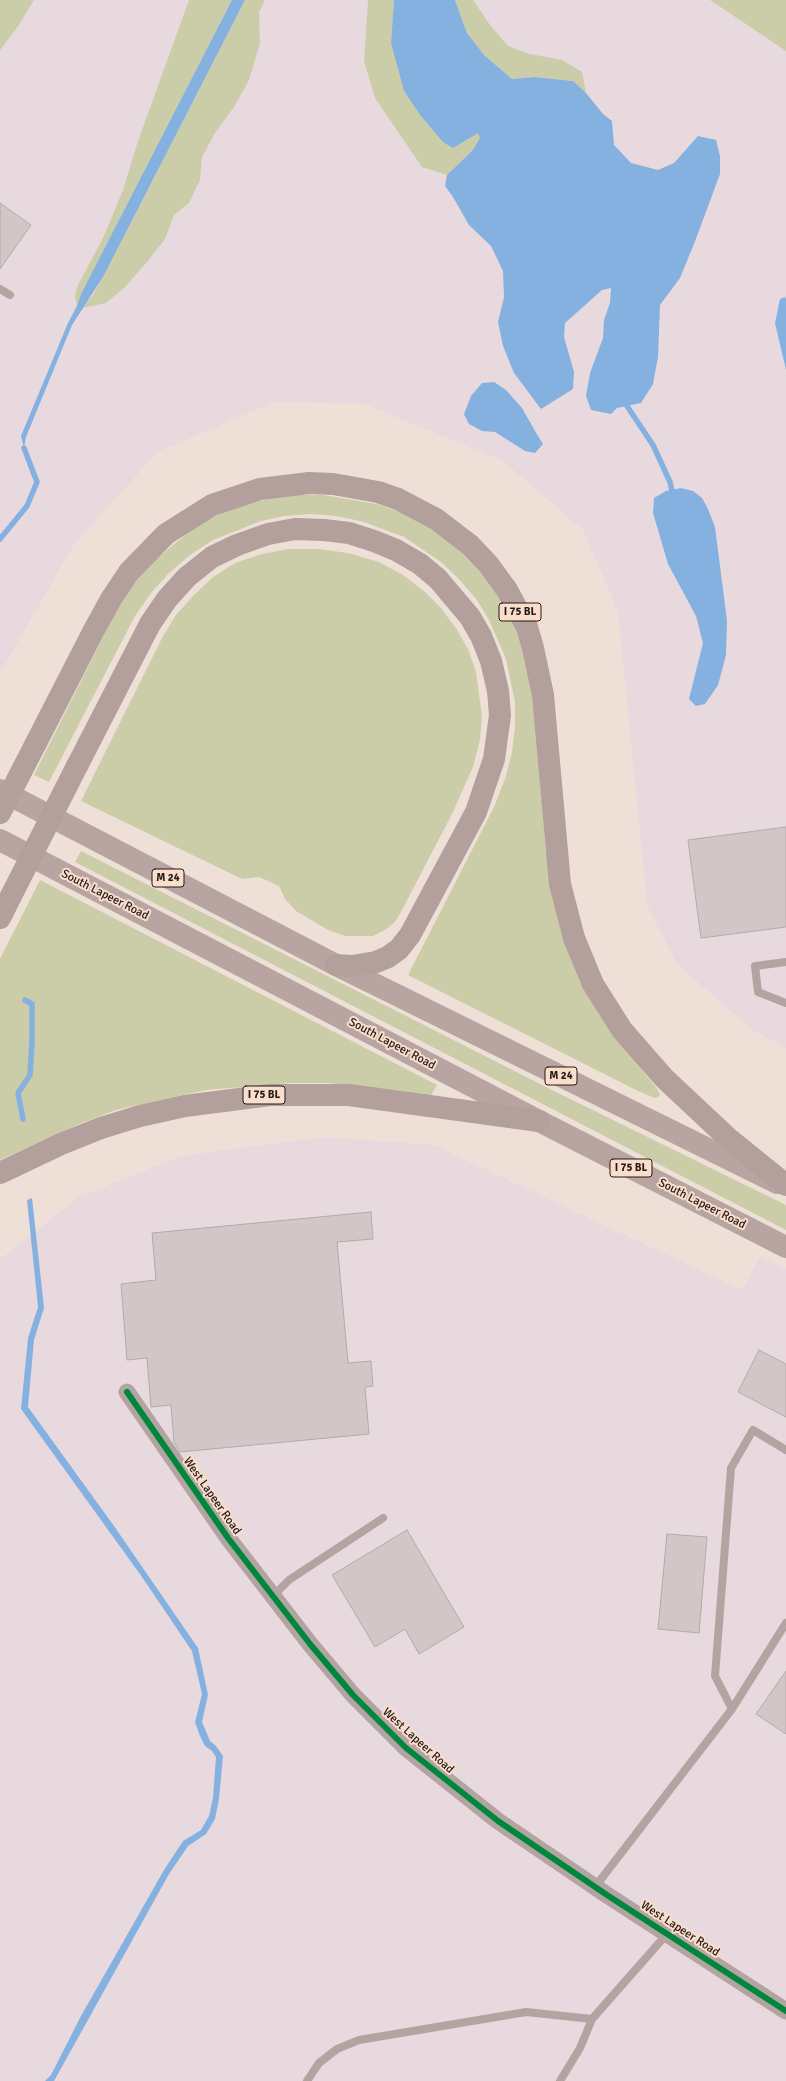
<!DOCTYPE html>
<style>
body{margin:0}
canvas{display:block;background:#efe0d7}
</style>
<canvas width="786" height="2081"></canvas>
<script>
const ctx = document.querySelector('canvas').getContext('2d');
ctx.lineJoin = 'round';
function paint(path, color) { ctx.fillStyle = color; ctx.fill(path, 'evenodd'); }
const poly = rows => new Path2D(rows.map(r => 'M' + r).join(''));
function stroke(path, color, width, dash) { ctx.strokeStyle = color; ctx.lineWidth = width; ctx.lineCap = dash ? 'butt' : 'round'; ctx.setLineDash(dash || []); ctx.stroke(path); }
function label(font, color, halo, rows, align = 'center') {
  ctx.font = font + ' Signika,sans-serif'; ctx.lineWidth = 4; ctx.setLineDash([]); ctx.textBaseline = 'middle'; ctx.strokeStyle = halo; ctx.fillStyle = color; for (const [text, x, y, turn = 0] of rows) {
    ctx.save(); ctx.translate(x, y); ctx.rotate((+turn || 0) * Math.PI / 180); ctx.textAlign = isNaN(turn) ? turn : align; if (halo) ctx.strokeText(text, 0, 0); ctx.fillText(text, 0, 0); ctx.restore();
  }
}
paint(poly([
 [0,0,710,0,786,51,786,1048,752,1030,677,964,647,905,618,612,584,531,503,461,365,404,275,402,158,452,75,543,0,673],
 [323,1137,434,1145,742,1290,760,1256,786,1269,786,2081,0,2081,0,1259,79,1197,181,1156]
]), '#e8d9df');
paint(poly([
 [0,0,34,0,19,25,0,50],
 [189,0,232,0,81,294,77,306,75,296,77,287,104,236,123,190,138,141],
 [245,0,265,0,259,12,260,43,249,80,234,107,215,133,202,157,200,180,189,203,174,215,165,239,147,262,124,288,106,303,82,308,93,295,103,277],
 [368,0,394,0,391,43,466,140,478,132,480,138,472,151,447,175,422,167,375,98,364,61],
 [455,0,473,0,490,25,508,46,530,54,562,60,582,72,586,93,573,81,534,77,512,79,484,55,467,33],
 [710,0,786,0,786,51],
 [297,495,323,495,377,504,402,513,427,526,450,541,471,560,505,603,517,628,525,651,534,705,546,852,622,1045,658,1090,660,1096,655,1098,638,1091,408,975,494,807,505,779,512,753,515,727,515,702,506,659,489,620,477,600,459,579,441,562,404,537,364,522,337,516,310,514,284,516,261,521,213,540,190,555,168,574,151,593,135,616,49,782,34,775,114,615,130,589,148,566,190,531,215,516,243,505,268,499],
 [288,549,319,549,348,553,379,562,403,575,424,591,440,607,456,628,468,649,476,672,482,717,480,740,473,767,452,814,402,910,395,922,385,930,373,936,345,936,328,930,296,911,285,899,279,886,259,877,242,879,81,801,162,638,176,615,193,596,213,577,235,563,262,554],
 [81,851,552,1090,786,1205,786,1230,75,862],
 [40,880,437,1085,430,1097,402,1091,328,1083,290,1083,206,1090,116,1110,79,1124,0,1160,0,959]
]), '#cbcda8');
paint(poly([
 [232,0,245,0,103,277,72,325,26,437,24,448,21,436,68,323,77,306,81,294],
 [394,0,455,0,467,33,484,55,512,79,534,77,573,81,586,93,603,114,612,121,614,145,631,163,658,170,674,163,698,136,716,140,720,156,720,174,694,244,680,278,660,305,658,357,653,384,641,403,617,408,611,414,591,410,586,396,590,373,603,338,604,320,610,303,611,288,602,290,565,323,564,337,574,372,573,389,541,409,514,373,503,346,498,322,504,297,503,271,491,246,469,225,453,197,445,186,447,175,472,151,480,138,478,133,453,148,443,142,421,116,404,91,391,43],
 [785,297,786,299,786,370,775,323,780,299],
 [494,382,506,390,522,408,535,431,543,444,535,453,525,451,495,432,482,431,469,424,464,414,471,396,482,383],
 [681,488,693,491,702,498,708,509,715,527,727,621,726,655,718,685,705,704,696,706,689,699,703,643,696,616,668,564,653,513,654,498,666,491],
 [32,1198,44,1308,34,1340,28,1407,114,1526,198,1648,208,1695,202,1722,210,1741,216,1746,223,1756,219,1799,215,1819,206,1834,188,1846,169,1874,54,2081,45,2081,51,2075,81,2016,164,1870,183,1841,201,1830,209,1816,213,1798,216,1757,212,1751,205,1746,200,1736,195,1722,202,1694,192,1651,142,1577,21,1409,28,1338,38,1307,27,1200]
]), '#84b1df');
stroke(poly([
 [623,400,653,445,670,482,673,496],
 [0,539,27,506,37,482,24,448],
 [23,1119,18,1093,30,1075,32,1042,32,1004,25,1000]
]), '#84b1df', 5.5);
const building = poly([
 [0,203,31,225,0,269,0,203],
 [786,827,786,927,701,938,688,840,786,827],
 [371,1212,373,1239,337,1242,348,1363,371,1361,373,1386,365,1387,369,1434,180,1452,174,1442,171,1405,151,1407,147,1358,127,1360,121,1284,156,1280,152,1233,371,1212],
 [759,1350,786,1364,786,1417,738,1392,759,1350],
 [407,1530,464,1627,419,1654,405,1629,375,1647,332,1575,407,1530],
 [667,1534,707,1537,699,1633,658,1629,667,1534],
 [786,1671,786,1734,756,1714,786,1671]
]);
paint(building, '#d1c7c7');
stroke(building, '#b4aaaa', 1);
stroke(poly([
 [0,289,10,295],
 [786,962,755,966,758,992,786,1003],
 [273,1596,289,1580,383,1518],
 [732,1709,715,1676,731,1468,753,1430,786,1450],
 [595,1887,732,1709,786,1623],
 [307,2081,319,2063,337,2049,359,2040,526,2012,592,2019],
 [560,2081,580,2048,592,2019,667,1934]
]), '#b4a4a1', 8);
stroke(poly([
 [127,1392,228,1538,310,1644,353,1695,406,1748,498,1821,607,1895,786,2011]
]), '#b4a4a1', 17);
stroke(poly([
 [0,790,336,965,777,1183],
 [0,840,539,1121,786,1247]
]), '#b8a4a0', 22);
stroke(poly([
 [36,743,94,630,111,599,129,572,166,534,212,505,260,489,309,483,333,484,378,492,398,499,436,519,470,545,488,564,507,590,527,627,533,648,543,695,560,884,574,938,593,984,622,1030,664,1078,728,1138,786,1185],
 [77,766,150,624,167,599,187,577,212,557,237,545,268,534,295,529,324,530,349,533,374,541,396,550,420,564,438,579,470,617,481,636,491,661,498,691,500,715,494,759,476,812,410,935,399,949,388,957,376,962,352,966,336,965],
 [0,918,11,896],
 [0,1173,61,1144,101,1128,140,1116,185,1106,270,1095,349,1095,539,1121]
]), '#b39f9b', 22);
stroke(poly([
 [0,813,36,743],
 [11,896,77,766]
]), '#b39f9b', 22);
stroke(poly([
 [127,1392,228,1538,310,1644,353,1695,406,1748,498,1821,607,1895,786,2011]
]), '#00873e', 6);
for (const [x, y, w] of [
 [520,612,42],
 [168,878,32],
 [561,1076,32],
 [264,1095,42],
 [631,1168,42]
]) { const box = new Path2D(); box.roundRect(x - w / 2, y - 9, w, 18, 3); ctx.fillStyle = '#f9ddcd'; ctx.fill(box); stroke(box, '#241a15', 1); }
label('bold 11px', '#241a15', null, [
 ["I 75 BL",520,612],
 ["M 24",168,878],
 ["M 24",561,1076],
 ["I 75 BL",264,1095],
 ["I 75 BL",631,1168]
]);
label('12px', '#241a15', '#f9ddcd', [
 ["South Lapeer Road",105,895,27],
 ["South Lapeer Road",392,1044,28],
 ["South Lapeer Road",702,1204,27],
 ["West Lapeer Road",212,1496,55],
 ["West Lapeer Road",418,1741,42],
 ["West Lapeer Road",680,1929,33]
]);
</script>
